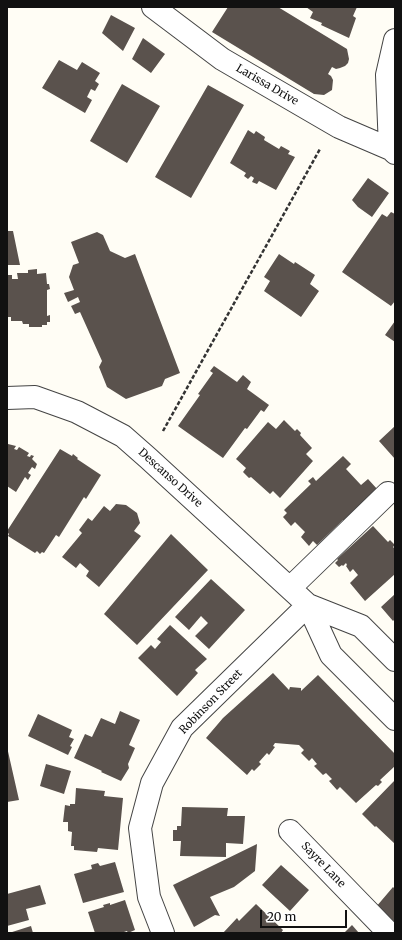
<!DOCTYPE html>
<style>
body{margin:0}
#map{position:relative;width:402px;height:940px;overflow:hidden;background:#fffdf5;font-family:Merriweather,serif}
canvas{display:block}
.frame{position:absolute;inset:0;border:8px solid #111;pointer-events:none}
.scale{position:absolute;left:260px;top:910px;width:87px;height:18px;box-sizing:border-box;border:2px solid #111;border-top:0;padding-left:5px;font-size:12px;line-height:14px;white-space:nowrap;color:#111;-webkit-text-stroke:3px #fff;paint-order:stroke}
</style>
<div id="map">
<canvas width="402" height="940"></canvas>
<div class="frame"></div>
<div class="scale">20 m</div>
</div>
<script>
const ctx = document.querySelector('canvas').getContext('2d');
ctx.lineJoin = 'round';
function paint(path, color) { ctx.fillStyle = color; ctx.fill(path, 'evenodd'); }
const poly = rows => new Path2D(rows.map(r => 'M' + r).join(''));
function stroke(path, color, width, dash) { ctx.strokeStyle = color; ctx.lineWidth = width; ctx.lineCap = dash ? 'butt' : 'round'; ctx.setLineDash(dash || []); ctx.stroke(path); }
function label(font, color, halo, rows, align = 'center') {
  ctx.font = font + ' Merriweather,serif'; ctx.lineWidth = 4; ctx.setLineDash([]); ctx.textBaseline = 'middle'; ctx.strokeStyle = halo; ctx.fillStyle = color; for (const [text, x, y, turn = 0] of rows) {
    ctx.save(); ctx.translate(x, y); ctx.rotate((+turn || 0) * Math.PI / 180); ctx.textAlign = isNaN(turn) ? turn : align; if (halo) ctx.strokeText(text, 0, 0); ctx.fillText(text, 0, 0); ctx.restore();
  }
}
paint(poly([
 [228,7,278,7,347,49,349,59,348,63,345,66,340,68,336,69,332,67,328,74,331,76,333,80,332,90,324,95,314,94,212,32],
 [306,7,357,7,353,16,356,18,349,38,321,25,322,23,310,18,313,12],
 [111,15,135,28,123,51,102,33],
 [143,38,165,54,151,73,132,59],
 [59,60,77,70,82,62,100,73,95,81,99,84,95,91,91,89,87,97,92,100,85,113,42,88],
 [122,84,160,106,127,163,90,141],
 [208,85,244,105,191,198,155,177],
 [248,130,254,134,256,131,265,137,264,140,279,149,281,146,290,151,288,154,295,157,276,190,259,181,257,184,252,182,254,178,251,176,248,179,244,176,246,173,230,163],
 [368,178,389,193,372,217,358,207,352,200],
 [391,212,395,214,395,301,391,306,342,272,382,214,387,217],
 [7,231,13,231,20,265,7,265],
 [97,232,103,235,110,251,125,258,135,254,180,373,165,379,162,386,126,399,107,387,99,367,102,361,80,312,75,314,71,306,80,302,78,297,68,302,64,293,74,290,69,277,73,265,79,263,71,242],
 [279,254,294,264,295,262,315,275,310,284,319,291,301,317,264,291,270,281,264,277],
 [37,269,37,274,46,273,47,284,49,284,50,289,47,290,47,316,50,315,50,322,47,322,47,325,42,325,42,327,29,327,29,324,23,324,22,321,11,321,11,317,7,317,7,275,12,275,12,279,18,279,17,273,28,273,28,270],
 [395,321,395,342,385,335],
 [214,366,237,382,243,375,251,382,247,389,269,405,264,412,261,410,247,429,245,428,223,458,178,426,200,395,198,394,213,373,210,371],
 [284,420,295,431,297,429,301,433,300,435,312,448,306,454,313,461,280,498,273,491,270,494,251,477,249,478,243,472,246,468,236,459,268,422,276,429],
 [395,426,395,459,379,441],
 [8,444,16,446,14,449,17,450,19,447,29,453,27,456,30,457,31,455,34,456,32,459,37,464,35,469,32,467,28,473,31,475,28,480,25,477,16,492,7,486,7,446],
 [60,449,72,456,73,454,78,458,77,459,101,475,86,499,84,497,59,537,56,535,44,553,42,552,40,554,37,551,35,553,8,536,9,534,7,532,7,531],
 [343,456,351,464,346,469,361,485,368,479,378,490,347,525,343,520,317,545,313,541,309,546,301,537,305,532,295,522,291,526,283,517,287,513,284,510,311,484,308,481,313,477,316,481],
 [116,504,126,505,137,513,140,523,134,531,141,536,99,587,86,576,89,571,80,563,76,568,62,557,82,533,79,530,88,518,92,521,104,506,110,511],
 [373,526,388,542,390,540,395,545,393,547,395,549,395,574,365,601,350,583,358,575,353,569,350,572,346,566,347,565,346,563,343,566,342,565,339,567,335,563,338,560,337,559],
 [171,534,208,570,137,645,104,614],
 [211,579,245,610,209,649,195,636,208,623,201,616,189,630,175,617],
 [395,594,395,619,393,621,381,607],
 [170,625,207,659,195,670,198,673,177,696,138,658,151,645,155,649,161,642,157,639],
 [273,673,289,690,290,687,301,688,301,691,318,675,395,754,395,766,380,780,382,782,378,786,376,785,356,803,340,787,337,790,329,781,332,779,326,773,323,775,314,766,317,764,312,758,309,761,301,753,304,750,299,745,275,743,273,746,275,747,269,755,267,753,259,762,261,764,254,771,252,769,247,775,206,738,223,718],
 [120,711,140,720,129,745,135,748,128,764,129,768,121,781,101,772,102,771,74,758,85,734,92,737,101,718,115,724],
 [38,714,72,730,69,737,74,739,70,746,72,747,68,755,28,736],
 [7,747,19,800,7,802],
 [46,764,71,771,64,794,40,786],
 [395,780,395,844,376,826,375,827,362,814],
 [76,788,105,791,104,796,123,798,118,850,98,848,97,852,74,850,74,846,71,846,72,832,68,831,68,822,63,822,65,805,70,806,70,804,75,804],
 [182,807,228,808,227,816,245,816,243,844,226,843,226,857,180,856,181,841,173,841,173,830,177,830,177,826,181,826],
 [257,844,255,871,234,887,210,897,220,916,215,915,194,927,173,885],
 [115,862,124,892,83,903,74,874,92,869,91,865,98,863,100,866],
 [281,865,309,890,290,911,262,885],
 [40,885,46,904,26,909,29,920,7,926,7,894],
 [393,887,395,889,395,924,376,907],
 [125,900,135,930,128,933,127,931,121,933,95,933,88,912,104,907,103,905,110,903,110,905],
 [256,904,283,930,281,933,223,933,237,918,239,921],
 [352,925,359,933,344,933],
 [31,926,33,933,9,933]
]), '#5a524d');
const minor = poly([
 [153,7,222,59,339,127,395,151],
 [395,40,387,75,390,148,395,153],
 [7,398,35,397,77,412,123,436,148,458,308,605,331,655,395,719],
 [290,588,388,493],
 [308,605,361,626,395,660],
 [290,831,389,933],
 [163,933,149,897,140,828,152,783,182,728,308,605]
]);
stroke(minor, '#444', 24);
stroke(poly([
 [163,431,320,149]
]), '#333', 2.5, [4, 2]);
stroke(minor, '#fff', 22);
label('11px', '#111', '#fff', [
 ["Larissa Drive",267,85,30],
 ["Descanso Drive",170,478,42],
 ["Robinson Street",211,702,-46],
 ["Sayre Lane",323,865,46]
]);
</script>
